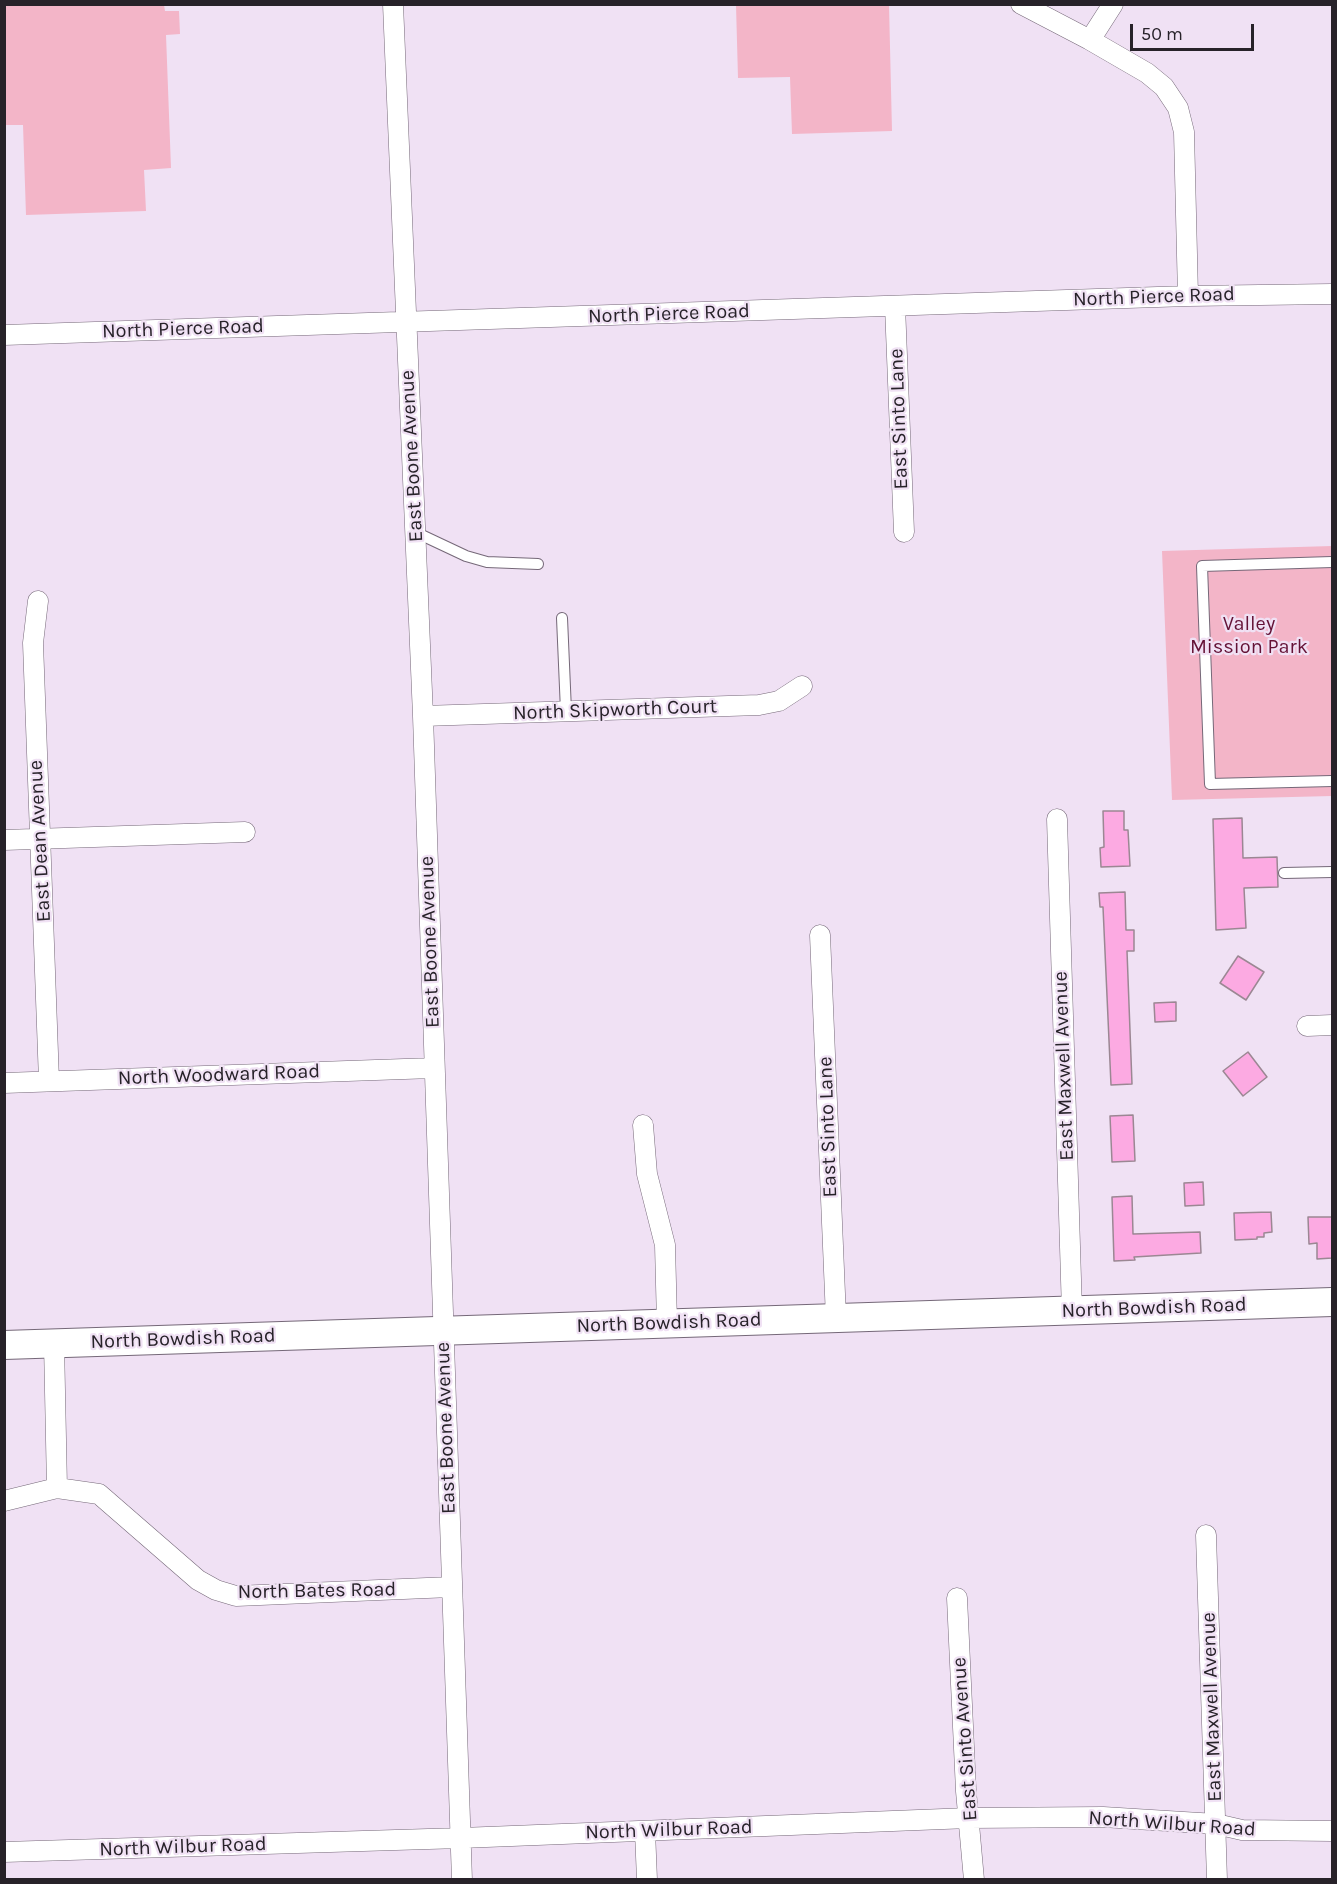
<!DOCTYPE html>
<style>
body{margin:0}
#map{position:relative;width:1337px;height:1884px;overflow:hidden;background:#f0e1f4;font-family:Karla,sans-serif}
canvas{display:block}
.frame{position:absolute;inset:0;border:6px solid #272229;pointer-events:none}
.scale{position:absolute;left:1130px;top:24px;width:124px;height:27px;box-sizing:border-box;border:3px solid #272229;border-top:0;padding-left:8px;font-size:18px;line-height:21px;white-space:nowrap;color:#272229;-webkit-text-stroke:4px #f0e1f4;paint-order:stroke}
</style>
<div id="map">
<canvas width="1337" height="1884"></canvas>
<div class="frame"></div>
<div class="scale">50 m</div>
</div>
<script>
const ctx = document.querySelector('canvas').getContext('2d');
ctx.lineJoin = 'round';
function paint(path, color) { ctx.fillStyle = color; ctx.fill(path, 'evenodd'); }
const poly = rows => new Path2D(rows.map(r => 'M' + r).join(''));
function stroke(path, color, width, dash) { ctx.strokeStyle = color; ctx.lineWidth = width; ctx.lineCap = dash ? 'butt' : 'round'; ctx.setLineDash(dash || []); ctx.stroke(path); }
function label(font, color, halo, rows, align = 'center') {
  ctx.font = font + ' Karla,sans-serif'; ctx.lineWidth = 4.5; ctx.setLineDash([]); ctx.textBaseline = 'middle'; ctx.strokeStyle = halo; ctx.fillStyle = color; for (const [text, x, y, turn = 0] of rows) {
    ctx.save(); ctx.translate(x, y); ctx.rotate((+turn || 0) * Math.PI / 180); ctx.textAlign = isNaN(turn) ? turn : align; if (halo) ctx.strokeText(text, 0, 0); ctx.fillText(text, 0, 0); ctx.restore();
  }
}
paint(poly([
 [63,4,164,5,165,11,179,11,180,34,166,35,171,168,144,170,146,211,26,215,23,125,5,125,5,6],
 [736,5,889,5,892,131,792,134,790,77,738,78],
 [1332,546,1332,796,1172,800,1162,551]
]), '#f3b5c8');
const building = poly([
 [1103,811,1124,811,1124,830,1128,830,1130,866,1101,867,1100,848,1104,847,1103,811],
 [1242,818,1243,858,1277,857,1278,887,1244,888,1246,928,1216,930,1213,819,1242,818],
 [1125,892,1126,930,1134,930,1134,951,1127,951,1132,1084,1111,1085,1103,907,1100,907,1099,893,1125,892],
 [1238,956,1264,972,1246,1000,1220,983,1238,956],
 [1176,1002,1176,1021,1155,1022,1154,1003,1176,1002],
 [1248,1052,1267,1077,1243,1096,1223,1071,1248,1052],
 [1133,1115,1135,1161,1112,1162,1110,1116,1133,1115],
 [1203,1182,1204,1205,1185,1206,1184,1183,1203,1182],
 [1132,1196,1133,1234,1200,1232,1201,1253,1134,1257,1135,1260,1114,1261,1112,1197,1132,1196],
 [1271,1212,1272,1232,1264,1233,1264,1237,1257,1237,1257,1239,1235,1240,1234,1213,1271,1212],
 [1308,1217,1332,1217,1332,1258,1317,1259,1317,1243,1309,1244,1308,1217]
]);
paint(building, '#fcaae2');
stroke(building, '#9b8793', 1.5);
const lane = poly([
 [415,532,466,556,487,562,538,564],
 [1332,562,1202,566,1210,784,1332,781],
 [562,618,566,711],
 [1284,873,1332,872]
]);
const street = poly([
 [393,4,423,716,462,1880],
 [1021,4,1090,40,1147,73,1164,87,1178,108,1184,132,1188,296],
 [1090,40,1113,4],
 [895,306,904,532],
 [4,335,1188,296,1332,294],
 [38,601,33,643,49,1081],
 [423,716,759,705,779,701,802,686],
 [1057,819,1072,1312],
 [4,840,245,832],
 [820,935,836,1318],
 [1307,1026,1332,1025],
 [4,1083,433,1068],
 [643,1125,647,1174,665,1245,667,1323],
 [54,1343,57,1488],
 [4,1501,57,1488,99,1494,198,1580,216,1590,236,1596,451,1587],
 [1206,1535,1217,1880],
 [957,1598,966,1791,974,1880],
 [645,1831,647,1880],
 [4,1852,461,1838,969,1818,1103,1817,1216,1824,1242,1830,1332,1831]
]);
const secondary = poly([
 [4,1345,1332,1302]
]);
stroke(lane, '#756878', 12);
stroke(street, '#756878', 21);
stroke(secondary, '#756878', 30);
stroke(lane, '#fff', 10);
stroke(street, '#fff', 20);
stroke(secondary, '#fff', 28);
label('20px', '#272229', '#f0e1f4', [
 ["North Pierce Road",1154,297,-2],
 ["North Pierce Road",669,314,-2],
 ["North Pierce Road",183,329,-2],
 ["East Sinto Lane",899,419,-92],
 ["East Boone Avenue",412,456,-93],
 ["North Skipworth Court",615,710,-2],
 ["East Dean Avenue",40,841,-93],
 ["East Boone Avenue",430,942,-92],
 ["East Maxwell Avenue",1064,1066,-92],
 ["North Woodward Road",219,1075,-2],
 ["East Sinto Lane",828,1127,-92],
 ["North Bowdish Road",1154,1308,-2],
 ["North Bowdish Road",669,1323,-2],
 ["North Bowdish Road",183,1339,-2],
 ["East Boone Avenue",446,1428,-92],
 ["North Bates Road",317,1591,-1],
 ["East Maxwell Avenue",1212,1707,-92],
 ["East Sinto Avenue",965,1739,-94],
 ["North Wilbur Road",1172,1824,4],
 ["North Wilbur Road",669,1830,-2],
 ["North Wilbur Road",183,1847,-2]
]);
label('20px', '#641236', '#f0e1f4', [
 ["Valley",1249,624],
 ["Mission Park",1249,647]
]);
</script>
